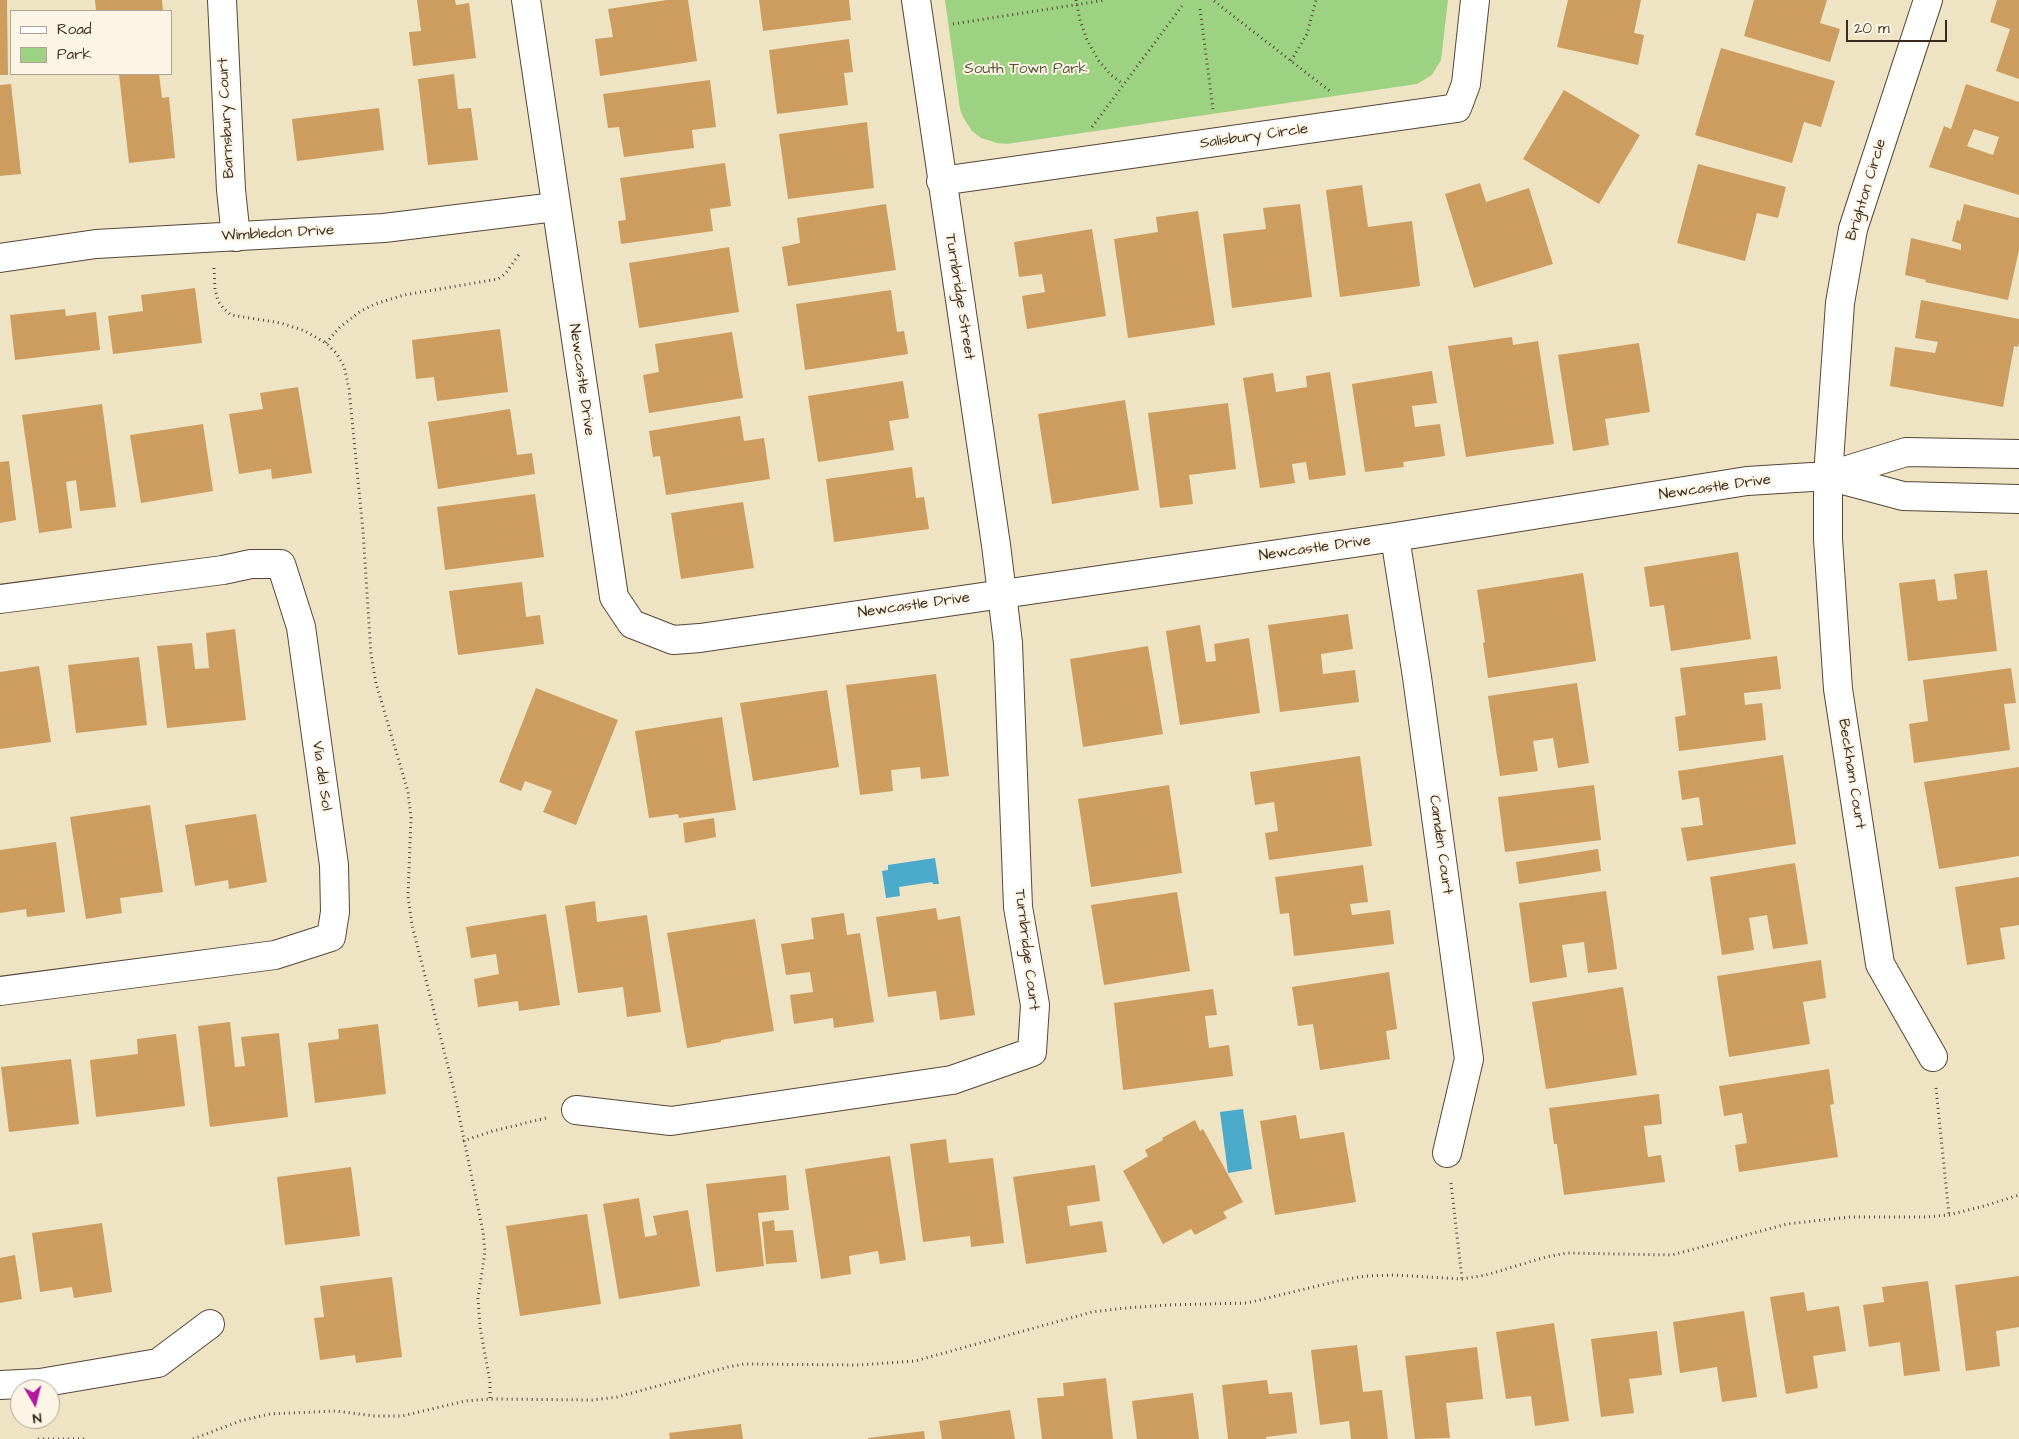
<!DOCTYPE html>
<style>
body{margin:0}
#map{position:relative;width:2019px;height:1439px;overflow:hidden;background:#eee4c4;font-family:"Architects Daughter",sans-serif}
canvas{display:block}
.legend{position:absolute;left:10px;top:10px;width:162px;height:65px;box-sizing:border-box;background:#fcf5e5;border:1px solid #afa495;margin:0;padding:6px 9px;list-style:none;font-size:15px;color:#3b2a1e}
.legend li{display:flex;align-items:center;gap:10px;height:25px}
.legend b{width:25px;border:1px solid #afa495}
.north{position:absolute;left:10px;top:1379px;width:50px;height:50px;box-sizing:border-box;background:#fcf5e5;border:1px solid #afa495;border-radius:50%;rotate:172deg;font-size:14px;font-weight:700;line-height:20px;text-align:center;color:#3b2a1e}
.north::after{content:'';display:block;margin:auto;width:18px;height:22px;background:#b5179e;clip-path:polygon(50% 0,100% 100%,50% 72%,0 100%)}
.scale{position:absolute;left:1846px;top:20px;width:101px;height:22px;box-sizing:border-box;border:2px solid #3b2a1e;border-top:0;padding-left:6px;font-size:15px;line-height:18px;white-space:nowrap;color:#3b2a1e;-webkit-text-stroke:4px #fcf5e5;paint-order:stroke}
</style>
<div id="map">
<canvas width="2019" height="1439"></canvas>
<ul class="legend">
<li><b style="height:6px;background:#fff"></b>Road</li>
<li><b style="height:14px;background:#9ed283"></b>Park</li>
</ul>
<div class="north">N</div>
<div class="scale">20 m</div>
</div>
<script>
const ctx = document.querySelector('canvas').getContext('2d');
ctx.lineJoin = 'round';
function fillPath(path, color) {
  ctx.fillStyle = color;
  ctx.fill(path, 'evenodd');
}
function toPath(rows) {
  const path = new Path2D();
  for (const r of rows) {
    path.moveTo(r[0], r[1]);
    for (let i = 2; i < r.length; i += 2) path.lineTo(r[i], r[i + 1]);
  }
  return path;
}
function stroke(path, color, width, dash) {
  ctx.strokeStyle = color;
  ctx.lineWidth = width;
  ctx.lineCap = dash ? 'butt' : 'round';
  ctx.setLineDash(dash || []);
  ctx.stroke(path);
}
function write(font, color, halo, rows, align = 'center') {
  ctx.font = font + ' "Architects Daughter",sans-serif';
  ctx.lineWidth = 4;
  ctx.setLineDash([]);
  ctx.textBaseline = 'middle';
  ctx.strokeStyle = halo;
  ctx.fillStyle = color;
  for (const [text, x, y, turn = 0] of rows) {
    ctx.save();
    ctx.translate(x, y);
    ctx.rotate((+turn || 0) * Math.PI / 180);
    ctx.textAlign = isNaN(turn) ? turn : align;
    if (halo) ctx.strokeText(text, 0, 0);
    ctx.fillText(text, 0, 0);
    ctx.restore();
  }
}
fillPath(toPath([
 [945,0,1448,0,1441,60,1432,75,1417,84,1007,144,997,143,981,138,972,131,963,117,960,109]
]), '#9ed283');
fillPath(toPath([
 [935,858,939,884,933,884,932,882,899,887,900,896,886,898,882,871,888,870,888,865],
 [1243,1109,1252,1169,1228,1173,1220,1112]
]), '#4ba9ca');
fillPath(toPath([
 [0,0,7,0,8,75,0,75],
 [95,0,162,0,163,11,96,11],
 [417,0,455,0,456,5,469,3,476,58,413,66,409,32,421,31],
 [667,0,688,0,697,61,600,76,595,39,613,37,608,9],
 [759,0,849,0,851,20,763,31],
 [1568,0,1641,0,1634,33,1644,35,1638,65,1557,47],
 [1754,0,1827,0,1820,23,1840,29,1830,62,1744,36],
 [1997,0,2019,0,2019,79,1996,71,2010,29,1990,22],
 [849,39,853,72,844,73,848,105,777,114,769,50],
 [1721,48,1835,81,1821,127,1804,122,1792,163,1695,135],
 [119,74,159,74,162,98,169,97,175,158,129,163],
 [454,74,458,109,471,108,478,160,428,165,418,79],
 [710,80,716,127,692,130,694,148,624,157,619,127,608,128,603,94],
 [11,84,21,174,0,176,0,85],
 [1966,84,2019,102,2019,195,1929,167,1944,126,1951,129],
 [1974,129,1999,137,1993,155,1967,146],
 [1564,90,1640,135,1599,204,1523,159],
 [379,108,384,150,297,161,292,119],
 [867,122,874,188,788,199,779,134],
 [725,163,731,206,710,209,713,231,621,244,618,221,626,220,620,178],
 [1698,164,1786,187,1778,218,1757,213,1745,261,1677,243],
 [1480,183,1486,202,1529,188,1553,264,1474,288,1445,194],
 [1362,185,1368,227,1412,221,1420,286,1340,297,1326,190],
 [886,204,896,270,788,286,782,247,800,243,797,218],
 [1300,204,1312,297,1232,308,1223,234,1266,229,1263,208],
 [1964,204,2019,218,2019,250,2008,300,1925,282,1926,280,1905,275,1911,238,1961,250,1961,244,1952,241,1957,220,1960,221],
 [1198,211,1215,325,1128,338,1114,239,1158,232,1156,217],
 [1092,229,1106,316,1027,329,1022,296,1045,292,1042,274,1019,277,1014,242],
 [729,247,739,312,639,328,629,263],
 [195,288,202,343,113,354,108,316,143,311,141,295],
 [891,290,897,332,904,331,908,354,805,370,796,304],
 [1921,300,2019,319,2019,343,2018,347,2014,346,2003,407,1890,386,1895,347,1935,353,1938,342,1915,338],
 [65,309,66,316,96,312,100,350,15,360,10,315],
 [500,329,508,392,437,401,434,377,416,379,412,340],
 [732,332,743,398,649,413,643,375,659,372,655,344],
 [1512,337,1513,345,1538,341,1554,444,1466,457,1448,346],
 [1639,343,1650,412,1605,419,1609,445,1573,451,1558,355],
 [1432,371,1437,403,1412,406,1415,427,1440,424,1445,456,1403,462,1404,467,1365,472,1352,384],
 [1330,372,1346,475,1309,480,1306,462,1292,464,1295,483,1260,488,1243,378,1273,373,1276,392,1307,387,1306,376],
 [903,381,909,418,889,421,894,450,818,462,808,396],
 [298,387,312,473,272,479,271,469,239,474,229,414,263,409,260,393],
 [1125,400,1139,490,1052,504,1038,414],
 [1228,403,1236,469,1189,475,1193,504,1160,508,1148,413],
 [102,404,116,507,80,511,76,480,66,482,72,528,39,533,22,415],
 [510,409,517,455,532,453,535,474,438,489,428,422],
 [740,416,744,441,764,438,770,479,666,495,660,456,653,457,649,431],
 [203,424,213,491,141,503,130,435],
 [9,461,16,520,0,523,0,462],
 [912,467,916,498,924,497,929,529,834,542,826,479],
 [535,494,544,557,445,570,437,507],
 [743,502,754,568,681,579,671,513],
 [1738,552,1751,639,1671,651,1664,605,1650,607,1644,567],
 [1987,570,1997,651,1908,661,1899,583,1935,579,1938,601,1957,599,1954,574],
 [1583,573,1596,661,1488,678,1483,643,1485,642,1477,590],
 [522,582,526,617,540,615,544,644,458,655,449,591],
 [1348,614,1353,649,1321,654,1323,674,1355,670,1359,702,1280,712,1268,625],
 [1200,625,1206,662,1216,661,1214,644,1249,638,1260,713,1180,725,1166,631],
 [235,629,246,720,167,728,157,646,192,643,195,669,209,668,206,633],
 [1148,646,1163,734,1083,747,1070,659],
 [1777,656,1781,689,1744,693,1745,705,1762,703,1766,740,1679,751,1675,717,1686,715,1680,668],
 [139,657,147,725,76,733,68,665],
 [39,666,51,742,0,749,0,672],
 [2011,668,2016,703,2004,704,2010,750,1914,763,1909,724,1928,721,1923,680],
 [936,674,949,776,921,779,920,767,891,770,893,791,860,795,846,685],
 [1577,683,1589,763,1558,768,1553,738,1533,741,1538,771,1500,776,1488,696],
 [536,688,618,720,576,825,543,812,552,791,525,781,521,791,499,782],
 [827,690,839,767,753,781,740,703],
 [722,717,736,810,679,818,678,814,649,818,635,731],
 [1783,755,1796,844,1687,861,1681,828,1703,825,1699,797,1682,800,1678,771],
 [1360,756,1372,846,1269,860,1265,833,1278,831,1274,802,1255,805,1250,772],
 [2019,767,2019,856,1939,869,1924,782],
 [1169,785,1182,873,1091,887,1078,799],
 [1594,785,1601,840,1505,852,1498,797],
 [150,805,163,892,120,898,122,913,86,919,70,817],
 [256,814,267,882,229,889,228,880,195,886,185,825],
 [714,818,716,837,685,843,683,823],
 [56,842,65,912,27,917,26,909,0,913,0,850],
 [1598,849,1601,871,1519,884,1516,862],
 [1795,863,1808,944,1773,949,1767,915,1749,918,1754,950,1722,955,1710,877],
 [1363,865,1368,902,1350,904,1352,915,1390,910,1394,944,1294,956,1289,913,1280,914,1275,877],
 [2019,877,2019,925,2000,928,2005,959,1967,965,1955,887],
 [1606,891,1617,969,1588,973,1584,942,1562,945,1567,977,1530,983,1519,903],
 [1177,892,1190,971,1104,985,1091,905],
 [595,901,597,922,647,915,661,1012,627,1017,623,987,578,993,565,906],
 [936,908,938,920,960,916,975,1015,940,1020,936,991,888,997,876,917],
 [844,913,847,935,860,933,874,1022,834,1028,833,1018,794,1024,790,995,813,992,810,972,786,975,781,944,814,939,811,918],
 [546,914,560,1005,519,1011,518,1001,478,1007,474,979,499,974,496,954,471,958,466,927],
 [755,919,774,1031,721,1040,721,1042,687,1048,667,933],
 [1821,960,1826,998,1803,1002,1810,1044,1729,1057,1717,976],
 [1389,972,1397,1029,1386,1031,1390,1059,1320,1070,1313,1024,1298,1026,1292,987],
 [1623,987,1637,1075,1546,1089,1532,1002],
 [1213,989,1217,1015,1205,1016,1209,1048,1229,1045,1233,1076,1123,1090,1114,1003],
 [230,1022,235,1067,245,1066,241,1037,279,1033,288,1117,210,1127,198,1026],
 [378,1024,386,1094,315,1103,308,1043,339,1039,338,1029],
 [176,1034,185,1106,96,1117,90,1060,138,1054,137,1039],
 [71,1059,79,1124,9,1132,1,1067],
 [1829,1069,1834,1104,1830,1105,1838,1157,1739,1172,1735,1145,1747,1143,1742,1113,1724,1116,1719,1086],
 [1659,1094,1662,1124,1644,1126,1648,1157,1661,1155,1665,1182,1564,1195,1557,1144,1554,1144,1549,1108],
 [1296,1115,1300,1139,1344,1132,1356,1202,1275,1215,1260,1121],
 [1195,1120,1200,1131,1203,1129,1243,1202,1223,1212,1227,1218,1195,1235,1191,1229,1163,1244,1123,1171,1148,1156,1145,1150,1163,1140,1162,1138],
 [946,1139,949,1163,993,1158,1004,1243,971,1247,970,1236,923,1242,910,1144],
 [890,1156,906,1260,880,1264,878,1251,849,1256,851,1274,821,1279,805,1169],
 [1095,1165,1100,1201,1067,1206,1070,1226,1102,1221,1107,1252,1026,1264,1013,1177],
 [351,1167,360,1236,285,1245,277,1177],
 [786,1175,789,1210,758,1213,764,1266,716,1272,706,1184],
 [639,1198,645,1237,657,1235,653,1216,688,1210,700,1286,619,1299,603,1204],
 [587,1214,601,1304,520,1316,506,1226],
 [774,1220,775,1231,793,1230,797,1262,766,1264,762,1222],
 [102,1223,112,1292,74,1298,72,1287,40,1292,32,1233],
 [15,1255,22,1299,0,1303,0,1258],
 [2019,1276,2019,1327,1996,1331,2000,1366,1966,1371,1955,1285],
 [392,1277,402,1357,356,1363,355,1355,320,1360,314,1318,324,1317,320,1286],
 [1928,1281,1940,1371,1904,1376,1900,1342,1869,1347,1863,1305,1884,1302,1882,1287],
 [1804,1292,1807,1311,1839,1306,1846,1351,1813,1356,1818,1388,1786,1394,1770,1297],
 [1744,1311,1757,1397,1722,1402,1717,1367,1680,1373,1673,1322],
 [1554,1323,1569,1421,1535,1426,1531,1396,1506,1399,1496,1332],
 [1657,1331,1662,1375,1629,1379,1634,1413,1601,1417,1591,1339],
 [1357,1345,1363,1392,1382,1390,1388,1439,1351,1439,1349,1421,1320,1425,1311,1350],
 [1477,1347,1483,1399,1446,1403,1450,1438,1415,1439,1405,1356],
 [1106,1378,1113,1439,1042,1439,1037,1398,1064,1396,1063,1383],
 [1267,1380,1269,1394,1292,1392,1297,1433,1266,1437,1266,1439,1228,1439,1222,1385],
 [1193,1393,1199,1439,1137,1439,1132,1401],
 [1010,1410,1015,1439,942,1439,939,1421],
 [741,1424,743,1439,670,1439,669,1433],
 [924,1431,925,1439,868,1439,868,1438]
]), '#cc9d5e');
const minor = toPath([
 [222,0,231,190,236,237],
 [526,0,614,597,632,624,673,640,700,638,1395,537,1747,481,1828,476],
 [1928,0,1853,229,1840,303,1828,476,1828,539,1838,689,1880,964,1933,1057],
 [941,181,1457,108,1466,84,1475,0],
 [0,258,96,244,384,228,555,207],
 [2019,454,1906,452,1828,476,1903,496,2019,499],
 [1395,537,1417,677,1469,1059,1447,1153],
 [0,599,223,570,251,564,281,564,301,627,334,865,335,912,331,937,275,955,0,991],
 [576,1110,671,1121,952,1080,1032,1052,1035,1005,1018,907,1008,643,996,545,916,0],
 [0,1385,40,1383,158,1363,210,1324]
]);
stroke(minor, '#564637', 30);
stroke(toPath([
 [1076,0,1080,20,1087,40,1099,61,1110,74,1123,84],
 [1214,1,1331,92],
 [1200,9,1213,109],
 [953,24,1106,0],
 [1291,61,1307,34,1316,0],
 [1092,127,1182,6],
 [214,268,215,289,218,301,224,309,231,315,281,323,305,331,326,343,336,353,344,366,349,389,363,531,371,655,376,683,408,792,411,818,408,896,412,925,453,1086,483,1232,485,1252,478,1298,480,1327,490,1382,490,1399],
 [326,343,340,327,361,311,375,304,404,295,498,279,505,274,520,253],
 [1936,1088,1949,1215],
 [463,1141,493,1131,546,1118],
 [1451,1183,1462,1279],
 [38,1439,87,1439],
 [193,1439,240,1421,270,1414,335,1411,375,1416,402,1416,465,1401,490,1399,592,1400,617,1397,728,1367,744,1364,859,1365,915,1361,1092,1312,1125,1308,1169,1305,1247,1303,1342,1280,1366,1276,1394,1275,1462,1279,1486,1275,1546,1257,1567,1253,1672,1255,1787,1224,1850,1217,1926,1217,1949,1215,1984,1206,2019,1195]
]), '#564637', 3, [1, 4]);
stroke(minor, '#fff', 28);
write('15px', '#545437', '#fcf5e5', [
 ["South Town Park",1026,70]
]);
write('15px', '#3b2a1e', '#fcf5e5', [
 ["Barnsbury Court",227,118,-93],
 ["Salisbury Circle",1254,137,-8],
 ["Brighton Circle",1867,190,-73],
 ["Wimbledon Drive",278,234,-3],
 ["Turnbridge Street",959,297,81],
 ["Newcastle Drive",581,380,82],
 ["Newcastle Drive",1715,488,-8],
 ["Newcastle Drive",1315,549,-8],
 ["Newcastle Drive",914,606,-8],
 ["Beckham Court",1851,774,81],
 ["Via del Sol",321,776,82],
 ["Camden Court",1440,845,82],
 ["Turnbridge Court",1026,950,83]
]);
</script>
